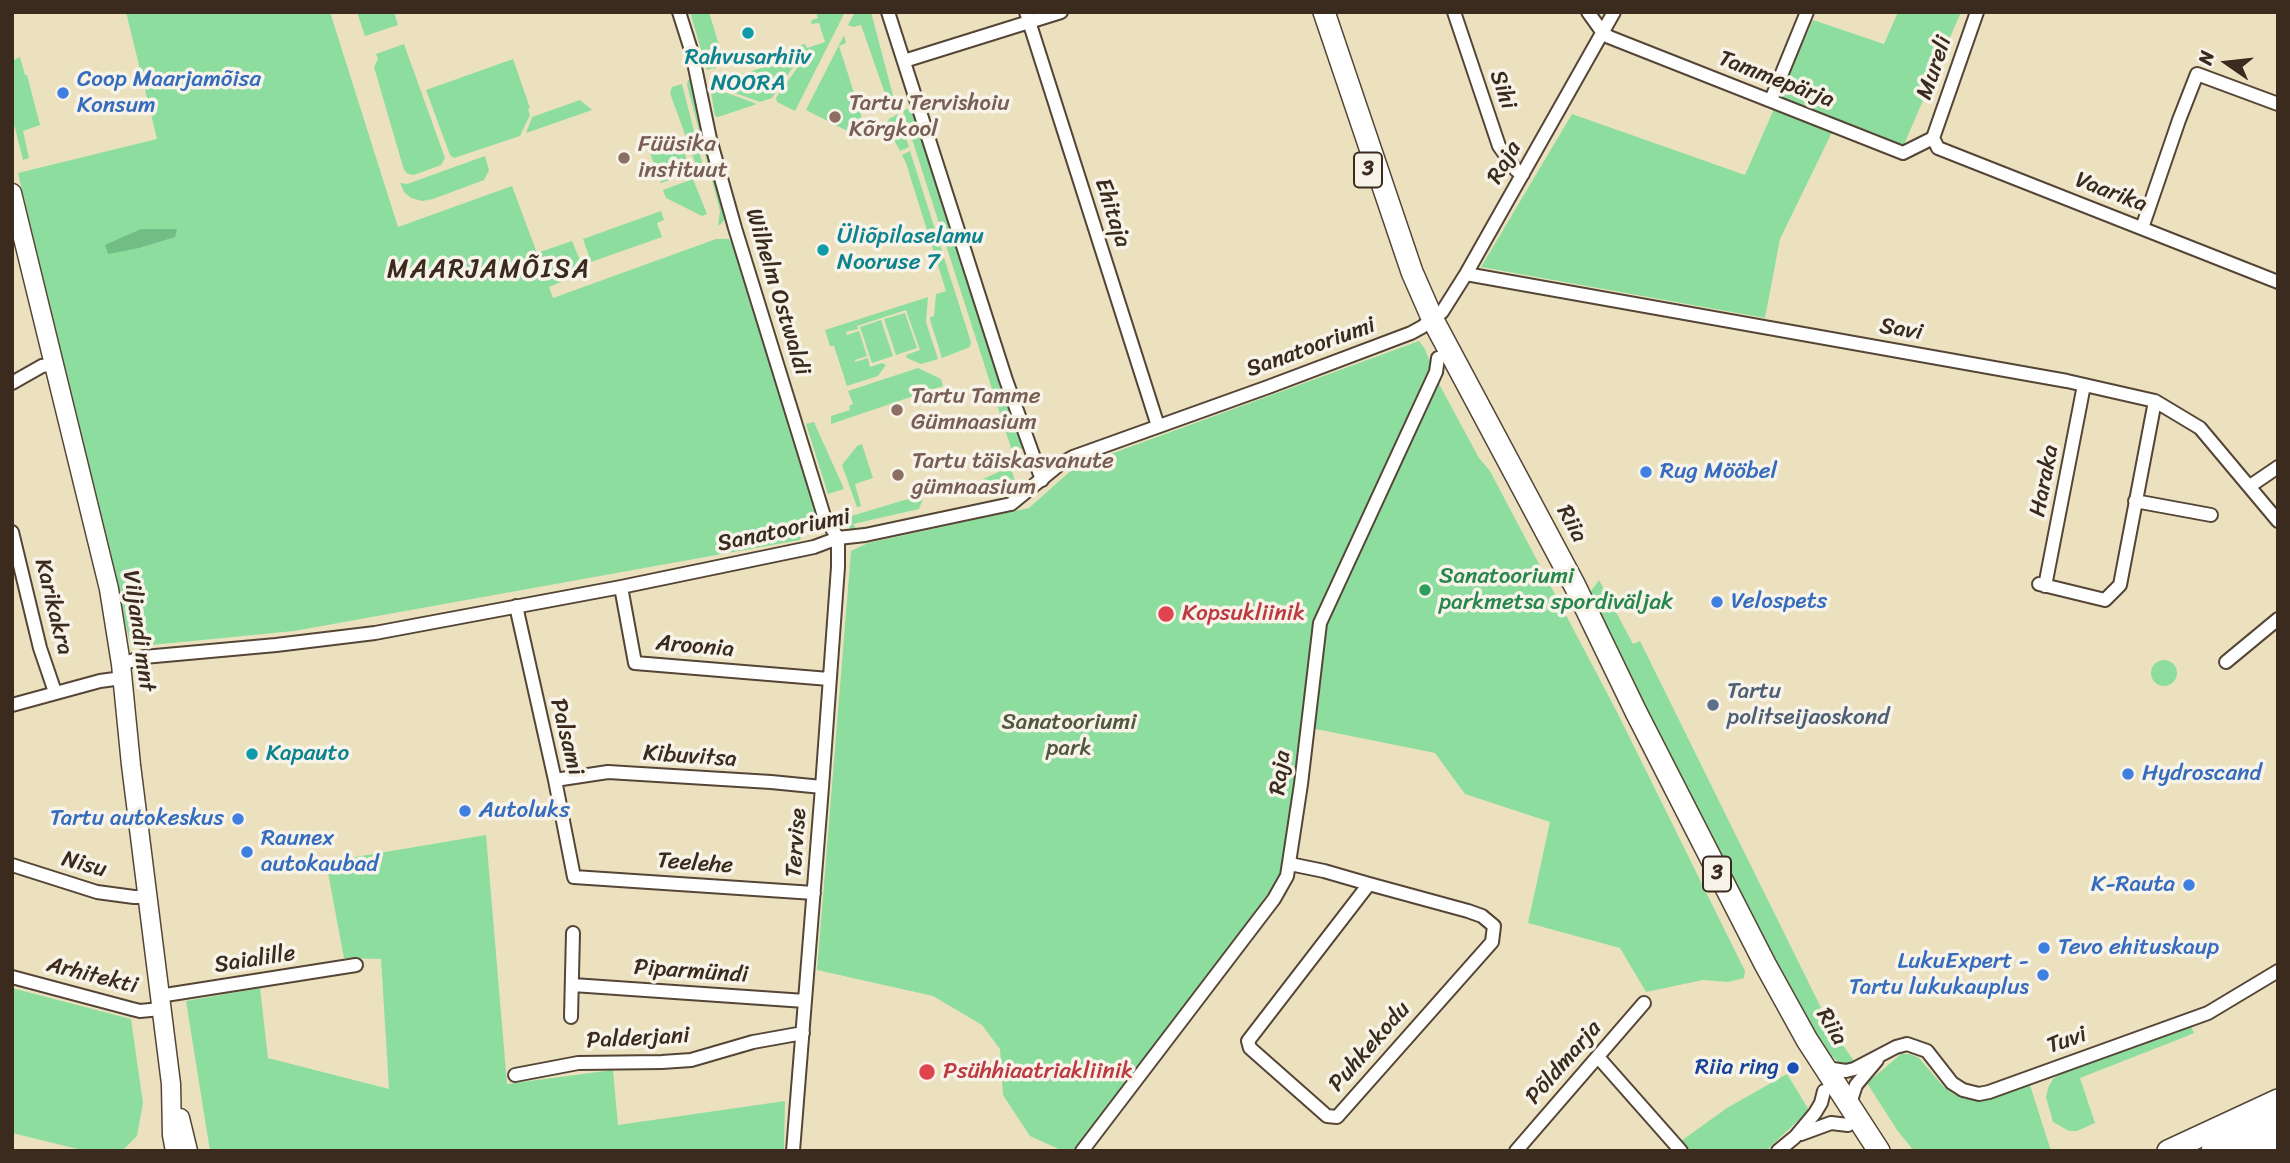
<!DOCTYPE html>
<meta charset="utf-8">
<style>
body{margin:0}
#map{position:relative;width:2290px;height:1163px;overflow:hidden;background:#ebe1bf;font-family:Sriracha,sans-serif}
canvas{display:block}
.frame{position:absolute;inset:0;border:14px solid #3b2a1e;pointer-events:none}
.north{position:absolute;left:2192px;top:28px;width:70px;height:70px;-webkit-text-stroke:5px #f7f3e8;paint-order:stroke;rotate:284deg;font-size:19px;font-weight:700;line-height:28px;text-align:center;color:#3b2a1e}
.north::after{content:'';display:block;margin:auto;width:24px;height:32px;background:#3b2a1e;clip-path:polygon(50% 0,100% 100%,50% 72%,0 100%)}
</style>
<div id="map">
<canvas width="2290" height="1163"></canvas>
<div class="frame"></div>
<div class="north">N</div>
</div>
<script>
const ctx = document.querySelector('canvas').getContext('2d');
ctx.lineJoin = 'round';
function fillPath(path, color) {
  ctx.fillStyle = color;
  ctx.fill(path, 'evenodd');
}
function toPath(rows) {
  const path = new Path2D();
  for (const r of rows) {
    if (r.length === 3) {
      path.moveTo(r[0] + r[2], r[1]);
      path.arc(r[0], r[1], r[2], 0, 2 * Math.PI);
      continue;
    }
    path.moveTo(r[0], r[1]);
    for (let i = 2; i < r.length; i += 2) path.lineTo(r[i], r[i + 1]);
  }
  return path;
}
function stroke(path, color, width, dash) {
  ctx.strokeStyle = color;
  ctx.lineWidth = width;
  ctx.lineCap = dash ? 'butt' : 'round';
  ctx.setLineDash(dash || []);
  ctx.stroke(path);
}
function write(font, color, halo, rows, align = 'center') {
  ctx.font = font + ' Sriracha,sans-serif';
  ctx.lineWidth = 7;
  ctx.setLineDash([]);
  ctx.textBaseline = 'middle';
  ctx.strokeStyle = halo;
  ctx.fillStyle = color;
  for (const [text, x, y, turn = 0] of rows) {
    ctx.save();
    ctx.translate(x, y);
    ctx.rotate((+turn || 0) * Math.PI / 180);
    ctx.textAlign = isNaN(turn) ? turn : align;
    if (halo) ctx.strokeText(text, 0, 0);
    ctx.fillText(text, 0, 0);
    ctx.restore();
  }
}
fillPath(toPath([
 [126,12,330,12,398,227,512,186,537,253,572,241,580,260,581,266,577,275,549,287,553,298,716,239,729,239,733,244,816,514,809,518,805,525,800,540,294,631,131,647,18,173,157,139],
 [357,12,394,12,398,25,365,36],
 [690,12,709,12,725,65,707,70],
 [816,12,845,12,795,111,777,102,776,98,802,61,798,46,805,44,807,48,825,42,819,23,811,24,812,20,818,18],
 [855,12,871,12,895,103,889,105,861,25,853,27,848,25],
 [1898,12,1961,12,1903,147,1838,120,1780,239,1765,318,1481,267,1572,114,1745,175,1813,20,1884,44],
 [844,35,846,43,839,46,864,124,873,122,863,139,806,110],
 [404,44,445,158,441,165,414,175,408,174,404,170,374,67,378,59,376,54],
 [20,57,25,75,27,75,40,125,23,131,29,158,23,160,12,116,12,61],
 [513,59,530,108,528,109,530,115,520,136,454,158,450,155,426,90],
 [790,59,794,60,795,64,772,98,760,102,710,84],
 [692,79,704,140,725,215,723,222,718,226,720,211,687,85,688,80],
 [682,84,703,166,699,170,697,168,670,93,672,87],
 [710,87,744,99,757,104,718,117,715,116],
 [580,100,592,110,526,133,532,117],
 [907,109,915,109,1025,449,1011,448,903,111],
 [898,114,909,147,900,151,894,140,881,133,889,119],
 [680,142,692,172,661,183,650,153],
 [910,151,971,342,970,347,942,358,930,320,930,317,934,316,936,294,946,291,906,163,902,155],
 [485,156,489,170,484,180,433,199,422,201,411,198,404,192,400,183,407,184],
 [693,179,707,214,702,216,666,198,663,190],
 [661,211,664,220,657,223,662,237,591,262,583,239],
 [928,297,926,322,938,359,921,364,907,358,906,355,920,350,906,310,857,326,858,329,846,332,847,335,859,331,867,356,855,360,855,362,868,358,870,367,882,363,886,365,878,376,847,386,834,346,830,346,825,330],
 [905,313,917,348,896,355,884,319],
 [881,320,893,356,872,363,860,327],
 [1419,341,1425,349,1438,382,1479,458,1490,471,1617,712,1745,971,1744,978,1728,982,1703,980,1646,992,1620,948,1528,923,1550,822,1465,794,1435,753,1306,727,1284,871,1210,976,1075,1151,1063,1151,1030,1136,1003,1095,1000,1049,982,1025,933,996,817,970,851,551,868,543,1029,508,1075,467],
 [918,368,941,379,943,386,831,424,831,416,850,410,849,406,853,404,848,391],
 [814,422,844,489,828,494,806,424],
 [862,444,873,478,855,484,861,506,857,507,842,465,857,446],
 [1003,470,1012,471,1015,482,1014,485,1004,492,989,496,982,481,983,479],
 [921,495,923,498,919,509,853,524,857,530,850,529,848,517],
 [1599,580,1633,644,1640,641,1832,1030,1854,1061,1847,1066,1841,1064,1825,1051,1703,831,1589,594],
 [2164,673,13],
 [486,835,507,1084,613,1070,618,1125,785,1101,784,1151,210,1151,186,1001,260,988,268,1058,389,1089,381,959,344,958,326,862],
 [12,988,131,1019,143,1103,137,1136,122,1151,86,1151,12,1133],
 [2191,1026,2194,1033,2182,1038,2080,1078,2095,1123,2077,1131,2069,1131,2053,1122,2046,1097,2048,1088,2053,1079,2061,1073],
 [1901,1054,1910,1054,1919,1058,1943,1086,1953,1094,1968,1099,1985,1099,2030,1085,2051,1151,1914,1151,1897,1130,1867,1083],
 [1787,1074,1809,1110,1766,1151,1689,1151,1681,1141,1727,1108]
]), '#8dde9e');
fillPath(toPath([
 [141,229,177,229,175,237,139,248,108,254,105,245]
]), '#72bd85');
const street = toPath([
 [679,12,692,53,710,139,735,228,824,516,838,538,838,567,822,787,793,1151],
 [888,12,1006,380,1042,480],
 [1026,12,1158,426],
 [1454,12,1499,146,1516,170,1523,174],
 [1588,12,1603,33,1609,37,1903,153,1933,138],
 [904,61,1061,12],
 [1771,100,1807,12],
 [1933,138,1938,148,2278,282],
 [1933,138,1977,12],
 [2142,228,2179,120,2197,74,2278,104],
 [1466,274,2067,381,2155,401,2200,428,2278,521],
 [12,383,42,366,54,364],
 [2250,486,2278,467],
 [2135,501,2211,515],
 [12,532,40,648,55,692],
 [2039,584,2105,600,2120,585,2155,401],
 [2045,586,2084,385],
 [621,587,635,663,829,679],
 [516,606,555,780,574,877,814,893],
 [2226,662,2278,619],
 [121,664,144,657,276,645,375,633,621,587,814,547,838,538,865,535,1011,504,1060,464,1073,457,1268,387,1411,333,1422,327,1442,312,1466,274,1614,12],
 [12,705,100,681,122,678],
 [555,780,608,772,771,782,822,787],
 [1290,864,1324,871,1369,884,1468,911,1482,916,1494,926,1492,942,1337,1117,1327,1116,1250,1048,1248,1041,1369,884],
 [12,865,97,892,134,897,147,897],
 [12,977,132,1009,140,1011,161,1009],
 [573,985,805,1001],
 [159,996,356,965],
 [571,1017,573,933],
 [1598,1057,1681,1151],
 [1826,1068,1846,1071,1854,1069,1896,1047,1907,1044,1927,1051,1952,1083,1963,1090,1979,1094,1989,1092,2208,1013,2278,971],
 [515,1075,578,1063,662,1062,691,1060,753,1042,803,1033],
 [1852,1107,1852,1097,1856,1085,1877,1060],
 [1801,1134,1831,1123,1848,1125],
 [1082,1151,1274,899,1287,876,1301,784,1320,623,1436,372,1438,358],
 [1516,1151,1644,1003],
 [1778,1151,1795,1137,1815,1113,1821,1103,1824,1091]
]);
const secondary = toPath([
 [12,193,109,589,121,664,131,765,171,1084,172,1135,175,1151],
 [180,1118,188,1151]
]);
const highway = toPath([
 [1324,12,1412,272,1433,320,1575,586,1636,712,1765,964,1807,1040,1879,1151],
 [2168,1151,2278,1100],
 [2212,1151,2278,1118],
 [2250,1151,2278,1137]
]);
stroke(street, '#554536', 16);
stroke(secondary, '#554536', 21);
stroke(highway, '#554536', 24);
stroke(street, '#fff', 12);
stroke(secondary, '#fff', 18);
stroke(highway, '#fff', 21);
for (const [x, y, r, color] of [
 [748,33,7,"#0f9aa8"],
 [63,93,7,"#3f7fe0"],
 [835,117,7,"#8d6e63"],
 [624,158,7,"#8d6e63"],
 [823,250,7,"#0f9aa8"],
 [897,410,7,"#8d6e63"],
 [1646,472,7,"#3f7fe0"],
 [898,475,7,"#8d6e63"],
 [1425,590,7,"#2e9e5b"],
 [1717,602,7,"#3f7fe0"],
 [1166,614,9,"#e0444e"],
 [1713,705,7,"#5c6f8a"],
 [252,754,7,"#0f9aa8"],
 [2128,774,7,"#3f7fe0"],
 [465,811,7,"#3f7fe0"],
 [238,819,7,"#3f7fe0"],
 [247,852,7,"#3f7fe0"],
 [2189,885,7,"#3f7fe0"],
 [2044,948,7,"#3f7fe0"],
 [2043,975,7,"#3f7fe0"],
 [1793,1068,7,"#1a4fb4"],
 [927,1072,9,"#e0444e"]
]) {
  const dot = new Path2D();
  dot.arc(x, y, r, 0, 2 * Math.PI);
  ctx.fillStyle = color;
  ctx.fill(dot);
  stroke(dot, '#f7f3e8', 2.5);
}
for (const [x, y, w] of [
 [1368,170,28],
 [1717,874,28]
]) {
  const box = new Path2D();
  box.roundRect(x - w / 2, y - 17.5, w, 35, 5);
  ctx.fillStyle = '#f7f3e8';
  ctx.fill(box);
  stroke(box, '#3b2a1e', 2);
}
write('bold 21px', '#3b2a1e', null, [
 ["3",1368,170],
 ["3",1717,874]
]);
write('23px', '#0d838f', '#f7f3e8', [
 ["Rahvusarhiiv",748,58,"center"],
 ["NOORA",748,84,"center"],
 ["Üliõpilaselamu",837,237],
 ["Nooruse 7",837,263],
 ["Kapauto",266,754]
], 'left');
write('23px', '#3b2a1e', '#f7f3e8', [
 ["Mureli",1935,68,-71],
 ["Tammepärja",1776,80,21],
 ["Sihi",1502,90,71],
 ["Raja",1505,163,-60],
 ["Vaarika",2111,193,21],
 ["Ehitaja",1112,213,72],
 ["Wilhelm Ostwaldi",777,292,73],
 ["Savi",1901,330,10],
 ["Sanatooriumi",1311,348,-20],
 ["Haraka",2045,481,-79],
 ["Riia",1571,524,61],
 ["Sanatooriumi",784,531,-12],
 ["Karikakra",53,607,76],
 ["Viljandi mnt",138,631,82],
 ["Aroonia",695,647,5],
 ["Palsami",566,737,76],
 ["Kibuvitsa",690,757,4],
 ["Raja",1281,773,-83],
 ["Tervise",797,843,-86],
 ["Teelehe",695,864,4],
 ["Nisu",84,865,15],
 ["Saialille",255,960,-9],
 ["Piparmündi",691,972,4],
 ["Arhitekti",92,976,14],
 ["Riia",1831,1027,59],
 ["Palderjani",638,1039,-3],
 ["Tuvi",2067,1041,-19],
 ["Puhkekodu",1370,1047,-49],
 ["Põldmarja",1564,1063,-49]
]);
write('23px', '#366cbe', '#f7f3e8', [
 ["Coop Maarjamõisa",77,80],
 ["Konsum",77,106],
 ["Rug Mööbel",1660,472],
 ["Velospets",1731,602],
 ["Hydroscand",2142,774],
 ["Autoluks",479,811],
 ["Tartu autokeskus",224,819,"right"],
 ["Raunex",261,839],
 ["autokaubad",261,865],
 ["K-Rauta",2175,885,"right"],
 ["Tevo ehituskaup",2058,948],
 ["LukuExpert -",2029,962,"right"],
 ["Tartu lukukauplus",2029,988,"right"]
], 'left');
write('23px', '#785e54', '#f7f3e8', [
 ["Tartu Tervishoiu",849,104],
 ["Kõrgkool",849,130],
 ["Füüsika",638,145],
 ["instituut",638,171],
 ["Tartu Tamme",911,397],
 ["Gümnaasium",911,423],
 ["Tartu täiskasvanute",912,462],
 ["gümnaasium",912,488]
], 'left');
write('23px', '#27864d', '#f7f3e8', [
 ["Sanatooriumi",1439,577],
 ["parkmetsa spordiväljak",1439,603]
], 'left');
write('23px', '#be3a42', '#f7f3e8', [
 ["Kopsukliinik",1182,614],
 ["Psühhiaatriakliinik",943,1072]
], 'left');
write('23px', '#4e5e75', '#f7f3e8', [
 ["Tartu",1727,692],
 ["politseijaoskond",1727,718]
], 'left');
write('23px', '#50573e', '#f7f3e8', [
 ["Sanatooriumi",1069,723],
 ["park",1069,749]
]);
write('23px', '#164399', '#f7f3e8', [
 ["Riia ring",1779,1068]
], 'right');
ctx.letterSpacing = '2px';
write('26px', '#3b2a1e', '#f7f3e8', [
 ["MAARJAMÕISA",489,270]
]);
ctx.letterSpacing = '0px';
</script>
